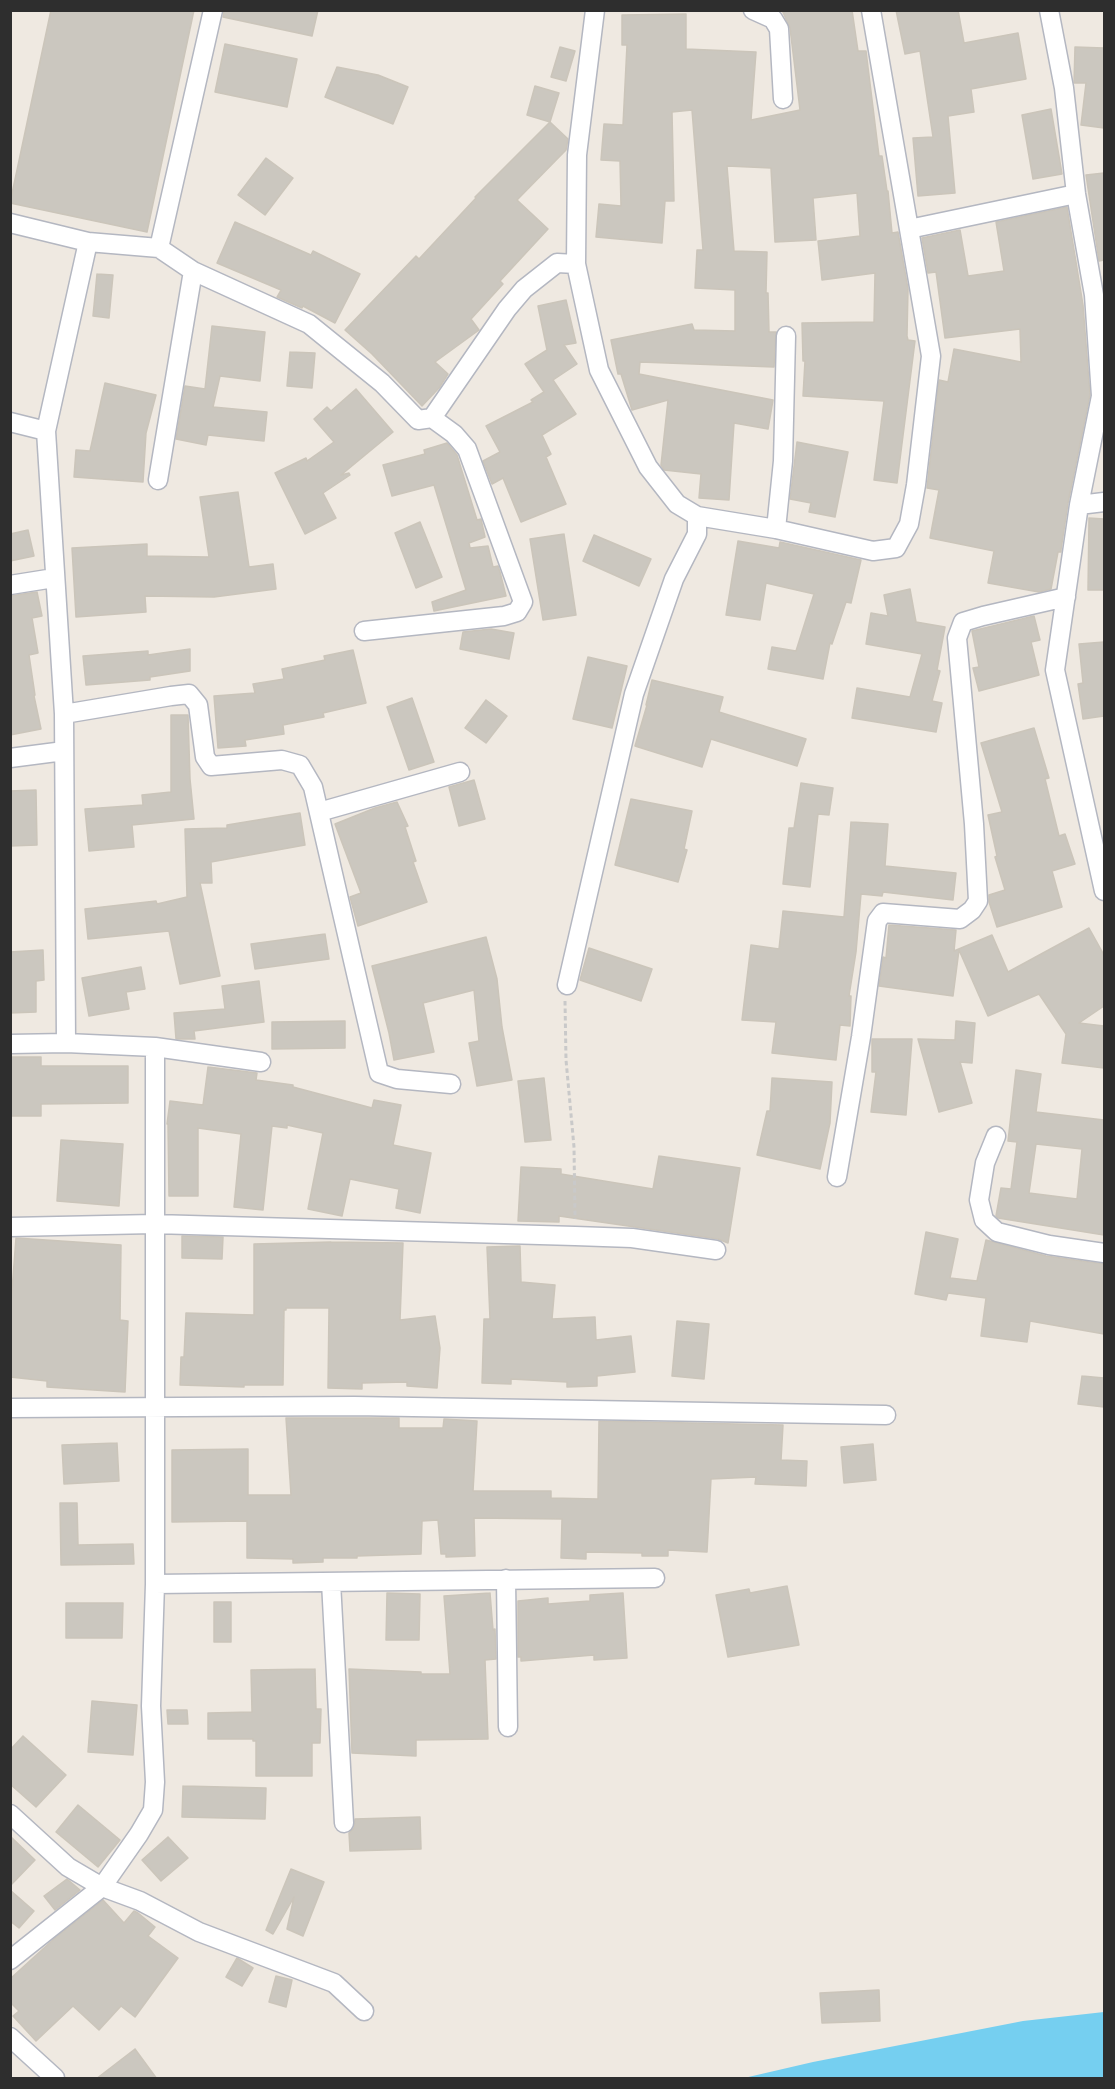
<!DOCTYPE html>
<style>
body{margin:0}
#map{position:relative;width:1115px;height:2089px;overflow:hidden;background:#efe9e1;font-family:"Noto Sans",sans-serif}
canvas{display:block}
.frame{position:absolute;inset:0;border:12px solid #2e2e2e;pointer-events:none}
</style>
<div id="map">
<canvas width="1115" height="2089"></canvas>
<div class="frame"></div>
</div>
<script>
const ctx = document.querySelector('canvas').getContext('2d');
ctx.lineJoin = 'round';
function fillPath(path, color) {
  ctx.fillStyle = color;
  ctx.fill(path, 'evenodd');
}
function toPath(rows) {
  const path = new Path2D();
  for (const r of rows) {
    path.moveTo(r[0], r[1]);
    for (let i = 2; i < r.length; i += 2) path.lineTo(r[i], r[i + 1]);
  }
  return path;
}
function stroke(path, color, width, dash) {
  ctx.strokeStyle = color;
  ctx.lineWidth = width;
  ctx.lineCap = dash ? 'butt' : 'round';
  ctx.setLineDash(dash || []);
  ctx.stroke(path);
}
fillPath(toPath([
 [1104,2012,1104,2078,744,2078,813,2062,1023,2021]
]), '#75cff0');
const building = toPath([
 [51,10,194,10,147,232,10,203,51,10],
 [224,10,318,10,312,36,223,17,224,10],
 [782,10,852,10,858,51,866,51,879,156,882,156,887,191,888,191,892,233,898,232,908,289,907,336,908,340,915,341,897,483,874,480,884,401,803,396,805,361,803,361,802,323,874,322,875,273,822,280,818,241,860,236,857,193,813,198,816,240,775,242,771,168,727,166,734,251,767,252,766,293,768,293,769,332,776,332,774,367,640,362,639,374,773,400,768,429,734,423,729,500,699,498,701,474,664,470,661,465,668,400,632,410,621,374,618,374,611,340,692,324,694,330,735,331,735,290,695,288,697,250,703,250,692,110,672,112,674,201,665,201,662,243,596,237,599,204,621,206,620,161,601,160,604,124,623,125,627,45,622,45,622,15,686,14,686,49,756,52,751,120,800,110,790,28,782,10],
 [896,10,958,10,964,43,1018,33,1026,79,971,89,974,112,948,116,955,193,918,196,913,138,933,137,920,51,905,54,896,10],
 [225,44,297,59,287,107,215,92,225,44],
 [560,47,575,51,566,81,551,77,560,47],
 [1075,47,1104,48,1104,128,1081,125,1086,83,1074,83,1075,47],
 [337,67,378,75,408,87,393,124,325,97,337,67],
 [535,86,559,93,550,122,527,115,535,86],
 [1051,109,1062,174,1033,179,1022,115,1051,109],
 [550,122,568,139,566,150,517,200,548,229,500,281,503,284,471,319,479,330,435,362,448,374,439,388,422,406,372,354,345,330,416,256,419,259,476,198,475,197,550,122],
 [266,158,293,178,265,215,238,195,266,158],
 [1104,173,1104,260,1099,261,1086,175,1104,173],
 [1067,207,1083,305,1090,395,1068,503,1061,550,1061,552,1058,552,1051,589,1039,592,988,583,994,551,930,538,939,490,927,488,939,380,948,382,954,349,1021,362,1020,329,945,338,936,272,928,273,922,238,960,230,968,276,1004,271,996,222,1067,207],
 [235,222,311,255,313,251,360,274,335,323,303,306,302,308,277,297,281,290,217,263,235,222],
 [97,274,113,275,109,318,93,316,97,274],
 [566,300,576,343,564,345,577,364,553,380,576,414,542,435,551,454,546,457,566,504,521,522,503,478,492,484,483,461,500,452,486,426,533,402,531,400,544,392,525,364,547,350,538,306,566,300],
 [212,326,265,332,260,381,220,376,213,407,267,412,264,441,208,435,206,445,176,439,185,386,205,389,212,326],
 [290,352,315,353,312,388,287,386,290,352],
 [105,383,156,395,146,433,143,482,74,477,76,450,90,451,105,383],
 [356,389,393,432,341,475,349,473,350,475,323,493,336,518,305,534,275,473,306,458,307,461,334,442,314,419,327,407,331,411,356,389],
 [797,442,848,452,835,517,809,512,811,503,790,499,797,442],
 [447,443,457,455,477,520,481,519,485,537,469,543,470,548,488,546,493,567,498,566,500,572,506,596,434,611,432,602,466,590,434,485,392,496,383,465,425,454,424,450,447,443],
 [238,492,249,567,273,564,276,589,214,597,145,596,146,612,76,617,72,548,147,544,147,556,209,557,200,497,238,492],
 [1089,518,1104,519,1104,590,1088,590,1089,518],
 [420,522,442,577,416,588,395,533,420,522],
 [28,530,34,556,10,561,10,534,28,530],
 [564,534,576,615,543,620,530,539,564,534],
 [594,535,651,559,639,586,583,561,594,535],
 [738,541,779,548,780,542,861,560,851,603,846,602,832,644,830,643,823,679,768,669,772,647,796,651,814,594,766,583,760,620,726,615,738,541],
 [910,589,916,622,945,627,937,670,940,671,932,701,942,703,936,732,852,718,857,688,910,697,922,654,866,644,871,613,888,616,884,595,910,589],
 [37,592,42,616,32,618,38,653,29,655,35,695,34,696,41,729,10,735,10,596,37,592],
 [1034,616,1040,640,1031,642,1039,675,979,691,973,668,979,667,972,631,1034,616],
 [491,629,514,633,509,659,460,649,463,632,491,629],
 [1104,642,1104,716,1083,719,1078,684,1083,683,1079,644,1104,642],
 [190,649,190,671,150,677,150,680,86,685,83,656,148,651,148,655,190,649],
 [353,650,366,703,323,713,324,717,283,725,284,734,245,740,246,746,218,748,214,696,255,693,253,684,284,679,282,669,325,660,324,656,353,650],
 [588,657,627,666,612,728,573,719,588,657],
 [652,680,723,697,719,712,806,739,797,766,711,739,702,767,635,746,647,705,646,705,652,680],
 [412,698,434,762,409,770,387,707,412,698],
 [486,700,507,716,486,743,465,728,486,700],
 [171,715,188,715,190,779,194,819,132,825,134,847,89,851,85,809,143,805,142,795,171,792,171,715],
 [1034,728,1049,778,1045,779,1059,836,1065,834,1075,864,1052,871,1062,907,997,927,989,902,989,895,1005,890,995,857,997,856,988,815,1002,812,981,743,1034,728],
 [474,780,485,819,459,826,449,787,474,780],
 [801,783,833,788,829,815,818,814,810,887,783,884,789,828,794,828,801,783],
 [36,790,37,845,10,846,10,791,36,790],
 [631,799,692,811,684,849,687,850,678,882,615,865,631,799],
 [397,802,408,826,405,827,416,861,413,862,427,902,358,926,350,897,361,893,335,824,375,808,397,802],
 [300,813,305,845,211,862,212,883,200,883,220,976,180,984,169,931,88,939,85,909,156,901,157,904,187,897,185,829,227,828,227,825,300,813],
 [851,822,888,824,885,866,956,873,953,900,883,892,882,896,861,894,856,952,849,996,851,996,850,1026,840,1025,836,1060,772,1053,776,1022,742,1020,751,945,779,949,783,911,844,917,851,822],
 [889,925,956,930,954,951,992,935,1008,972,1089,928,1104,955,1104,1006,1079,1023,1104,1026,1104,1068,1062,1063,1066,1034,1039,994,988,1016,959,950,953,996,879,986,883,957,886,958,889,925],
 [325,934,329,959,255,969,251,944,325,934],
 [486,937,497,979,502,1027,512,1080,477,1086,469,1043,479,1041,474,990,423,1003,434,1052,394,1060,389,1033,372,966,486,937],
 [589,948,652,969,641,1001,580,980,589,948],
 [43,950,44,980,36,981,36,1012,10,1013,10,952,43,950],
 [141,967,145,989,126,992,129,1009,89,1016,82,978,141,967],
 [259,981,264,1022,194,1031,195,1039,176,1039,174,1013,225,1009,222,986,259,981],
 [345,1021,345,1048,272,1049,272,1022,345,1021],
 [956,1021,975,1023,972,1063,960,1062,972,1103,939,1112,918,1039,955,1040,956,1021],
 [872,1039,912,1039,906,1115,871,1112,876,1072,872,1072,872,1039],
 [10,1057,41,1057,41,1066,128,1066,128,1103,41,1104,41,1116,10,1116,10,1057],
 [208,1067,257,1073,256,1080,293,1085,293,1087,372,1108,374,1100,401,1105,393,1145,431,1153,420,1213,396,1208,399,1189,350,1179,342,1216,308,1209,323,1133,287,1125,287,1128,272,1126,263,1210,234,1207,241,1134,198,1128,198,1196,169,1196,168,1124,167,1124,170,1101,203,1105,208,1067],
 [1016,1070,1041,1074,1036,1112,1104,1120,1104,1235,998,1218,996,1216,1001,1188,1011,1189,1017,1142,1008,1141,1016,1070],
 [1036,1144,1082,1149,1077,1199,1029,1193,1036,1144],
 [544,1078,551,1140,525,1142,518,1081,544,1078],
 [772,1078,832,1082,830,1123,820,1169,757,1155,767,1111,770,1111,772,1078],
 [61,1140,123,1144,119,1206,57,1201,61,1140],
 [659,1156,740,1168,728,1243,718,1239,559,1216,559,1222,518,1221,521,1167,561,1169,561,1174,653,1189,659,1156],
 [926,1232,958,1239,950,1278,977,1281,986,1240,1046,1256,1104,1264,1104,1334,1030,1321,1027,1342,981,1336,986,1298,948,1293,946,1300,915,1294,926,1232],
 [182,1236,223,1237,222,1259,182,1258,182,1236],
 [16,1238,121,1245,120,1320,128,1321,125,1392,47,1387,47,1381,10,1377,10,1317,16,1238],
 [331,1242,403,1243,400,1320,435,1316,440,1348,437,1388,407,1386,407,1382,362,1383,362,1389,328,1388,329,1308,286,1308,286,1310,284,1310,283,1385,244,1385,244,1387,180,1385,181,1357,184,1357,186,1313,254,1315,254,1244,331,1242],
 [520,1246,521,1282,555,1285,552,1319,595,1317,596,1340,631,1336,635,1372,597,1376,597,1386,567,1387,567,1382,511,1379,511,1384,482,1383,484,1319,490,1319,487,1247,520,1246],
 [677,1321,709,1324,704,1379,672,1376,677,1321],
 [1082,1376,1104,1378,1104,1407,1078,1404,1082,1376],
 [286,1418,399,1418,399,1428,443,1428,444,1419,477,1421,473,1491,551,1491,551,1498,598,1499,599,1421,783,1425,781,1460,807,1461,806,1486,755,1484,756,1477,711,1479,707,1552,668,1550,668,1556,642,1556,642,1553,586,1552,586,1559,561,1558,562,1519,474,1518,475,1556,446,1557,446,1554,441,1554,438,1520,422,1521,421,1554,357,1556,357,1558,323,1558,323,1562,293,1563,293,1559,247,1558,247,1521,172,1522,172,1450,248,1449,248,1495,291,1495,286,1418],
 [117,1443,119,1481,64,1484,62,1445,117,1443],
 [873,1444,876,1480,844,1483,841,1447,873,1444],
 [60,1503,77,1503,78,1545,133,1544,134,1564,61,1565,60,1503],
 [787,1586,799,1645,728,1657,716,1595,749,1589,750,1593,787,1586],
 [387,1593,420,1594,419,1640,386,1640,387,1593],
 [490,1593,493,1630,495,1629,496,1659,485,1660,488,1739,416,1740,416,1756,352,1753,349,1669,421,1672,421,1674,450,1674,444,1596,490,1593],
 [623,1593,627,1658,594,1660,594,1655,521,1661,521,1657,518,1657,518,1601,548,1598,548,1604,590,1601,590,1595,623,1593],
 [214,1602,231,1602,231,1642,214,1642,214,1602],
 [66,1603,123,1603,122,1638,66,1638,66,1603],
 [315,1669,316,1709,321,1709,320,1743,312,1743,312,1776,256,1776,256,1741,253,1741,253,1739,208,1739,208,1713,252,1712,251,1670,315,1669],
 [92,1701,137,1705,133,1755,88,1752,92,1701],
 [167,1710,187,1710,188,1724,168,1724,167,1710],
 [23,1736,66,1775,36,1807,10,1784,10,1750,23,1736],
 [183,1786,266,1788,265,1819,182,1817,183,1786],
 [78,1805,120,1840,98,1867,56,1832,78,1805],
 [420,1817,421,1849,350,1851,349,1833,354,1828,355,1819,420,1817],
 [10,1836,35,1860,10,1886,10,1836],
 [168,1837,188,1858,161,1881,142,1860,168,1837],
 [291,1869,324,1882,303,1936,287,1929,294,1897,273,1934,266,1930,291,1869],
 [67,1879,80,1890,55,1910,44,1896,67,1879],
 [10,1890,34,1911,19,1928,10,1921,10,1890],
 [103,1900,124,1923,134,1911,138,1913,155,1927,148,1936,178,1958,135,2017,121,2006,99,2030,73,2006,36,2041,13,2016,19,2011,10,2002,10,1979,55,1938,103,1900],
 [237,1958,253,1968,242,1986,226,1977,237,1958],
 [276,1976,292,1980,286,2007,269,2002,276,1976],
 [879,1990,880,2021,822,2023,820,1993,879,1990],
 [135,2049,157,2079,96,2079,135,2049]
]);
fillPath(building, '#cbc7bf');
stroke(building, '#cbc5ba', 1.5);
const minor = toPath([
 [753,10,773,19,779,29,783,99],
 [1049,10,1064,88,1076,194,1094,295,1101,396,1079,505,1055,670,1104,891],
 [10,223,88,242,159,248,193,271,309,324,382,383,418,420,432,418,454,434,467,449,523,602,517,612,504,616,364,631],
 [909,229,1076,194],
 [159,248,213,10],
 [432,418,507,309,524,289,557,263,576,264],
 [10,422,46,431],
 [158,480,193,271],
 [1079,505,1104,502],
 [697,516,776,529,873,551,896,548,909,524,916,485,931,356,871,10],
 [776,529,783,461,786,336],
 [10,585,54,578],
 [64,714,171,696,189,694,198,705,205,757,211,766,282,760,300,765,313,787,379,1073,397,1079,451,1084],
 [10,758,64,751],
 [319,812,460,772],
 [567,985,634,694,674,579,697,534,697,516,677,504,648,467,599,370,576,264,577,155,595,10],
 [66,1043,64,714,46,431,88,242],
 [10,1044,66,1043,155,1047,261,1062],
 [996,1136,985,1163,979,1200,984,1220,997,1232,1049,1245,1104,1253],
 [837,1177,861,1037,877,921,883,913,960,919,972,910,978,901,974,824,957,638,963,622,983,616,1066,597],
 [10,1227,154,1224,575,1236,632,1238,716,1250],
 [10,1408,354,1406,886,1415],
 [506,1579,508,1727],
 [331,1582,344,1823],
 [155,1584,655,1578],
 [10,1814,68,1867,102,1887,140,1901,199,1932,334,1983,364,2011],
 [10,1960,102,1887,139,1834,153,1810,155,1782,151,1706,155,1584,155,1047],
 [10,2037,55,2078]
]);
stroke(minor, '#b4b7c1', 21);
stroke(toPath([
 [565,1001,566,1060,574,1147,575,1219]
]), '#c9c9c9', 3, [4.5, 3]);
stroke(minor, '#fff', 18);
</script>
